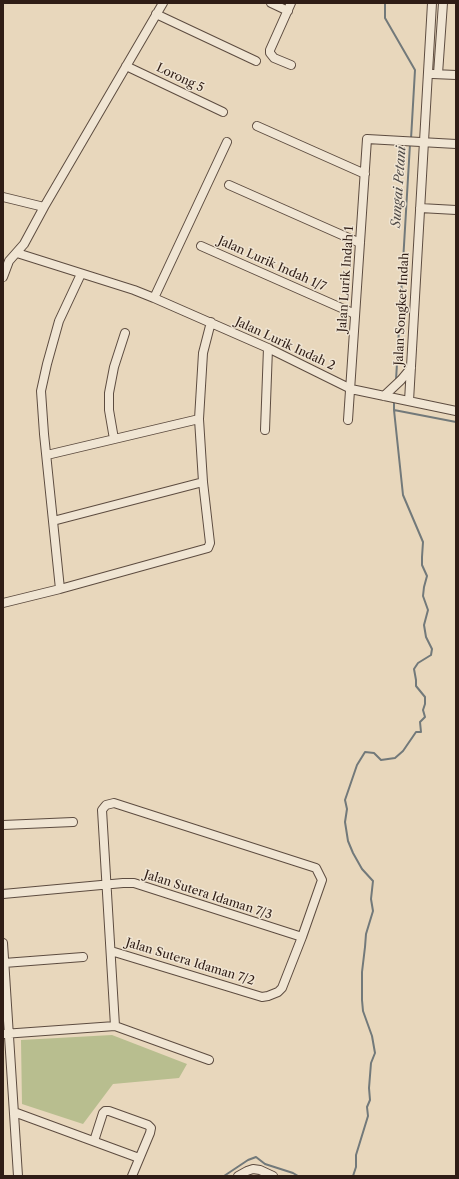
<!DOCTYPE html>
<style>
body{margin:0}
#map{position:relative;width:459px;height:1179px;overflow:hidden;background:#e8d7bc;font-family:"Libre Caslon Text",serif}
canvas{display:block}
.frame{position:absolute;inset:0;border:4px solid #2f1d16;pointer-events:none}
</style>
<div id="map">
<canvas width="459" height="1179"></canvas>
<div class="frame"></div>
</div>
<script>
const ctx = document.querySelector('canvas').getContext('2d');
ctx.lineJoin = 'round';
function fillPath(path, color) {
  ctx.fillStyle = color;
  ctx.fill(path, 'evenodd');
}
function toPath(rows) {
  const path = new Path2D();
  for (const r of rows) {
    path.moveTo(r[0], r[1]);
    for (let i = 2; i < r.length; i += 2) path.lineTo(r[i], r[i + 1]);
  }
  return path;
}
function stroke(path, color, width, dash) {
  ctx.strokeStyle = color;
  ctx.lineWidth = width;
  ctx.lineCap = dash ? 'butt' : 'round';
  ctx.setLineDash(dash || []);
  ctx.stroke(path);
}
function write(font, color, halo, rows, align = 'center') {
  ctx.font = font + ' "Libre Caslon Text",serif';
  ctx.lineWidth = 3;
  ctx.setLineDash([]);
  ctx.textBaseline = 'middle';
  ctx.strokeStyle = halo;
  ctx.fillStyle = color;
  for (const [text, x, y, turn = 0] of rows) {
    ctx.save();
    ctx.translate(x, y);
    ctx.rotate((+turn || 0) * Math.PI / 180);
    ctx.textAlign = isNaN(turn) ? turn : align;
    if (halo) ctx.strokeText(text, 0, 0);
    ctx.fillText(text, 0, 0);
    ctx.restore();
  }
}
fillPath(toPath([
 [112,1035,187,1064,179,1078,113,1084,83,1124,22,1104,21,1040]
]), '#b8be8f');
stroke(toPath([
 [385,3,385,18,415,70,411,139],
 [396,380,410,144],
 [394,403,394,410,456,422],
 [224,1176,248,1160,256,1157,265,1164,293,1173,298,1176],
 [353,1176,356,1167,356,1155,368,1116,367,1107,370,1100,369,1088,371,1063,375,1053,372,1036,363,1011,362,1000,362,972,365,947,366,934,373,911,371,899,373,881,362,869,353,853,348,841,345,822,347,809,345,800,357,765,365,752,374,753,381,760,395,758,403,751,416,732,421,732,420,722,425,717,423,710,425,704,425,697,416,686,416,680,414,669,418,663,431,655,432,649,426,637,424,625,428,610,423,596,424,587,427,576,422,565,422,557,423,542,403,495,394,410]
]), '#72797a', 2);
const minor = toPath([
 [271,3,288,11],
 [156,14,256,61],
 [291,65,274,58,270,53,270,50,291,3],
 [126,66,223,112],
 [433,74,456,75],
 [438,74,443,3],
 [257,126,365,174],
 [229,185,360,243],
 [3,197,44,207,163,3],
 [420,208,456,210],
 [201,246,355,314],
 [17,253,134,290,154,298,268,348,351,389,456,411],
 [3,277,9,261,24,244,44,207],
 [154,298,227,142],
 [384,396,401,380,411,368],
 [409,401,432,3],
 [348,420,367,139,456,144],
 [265,430,268,348],
 [114,439,109,410,109,393,114,367,125,333],
 [47,455,199,419],
 [53,521,203,482],
 [60,589,44,434,41,391,47,364,59,321,81,274],
 [3,603,60,589,208,548,210,543,203,482,199,419,203,353,211,322],
 [3,825,73,822],
 [3,894,123,883,134,883,302,937],
 [3,943,18,1176],
 [111,951,262,997,268,996,278,992,282,988,302,937,322,880,316,868,114,803,106,805,102,810,115,1026],
 [4,963,83,957],
 [3,1034,115,1026,209,1060],
 [14,1112,139,1158],
 [94,1141,103,1113,105,1111,109,1111,148,1125,151,1128,150,1133,132,1176],
 [238,1176,247,1171,253,1169,260,1170,273,1176]
]);
stroke(minor, '#5d4c40', 10);
stroke(minor, '#f0e5d3', 8);
write('12px', '#2f1d16', '#f0e5d3', [
 ["Lorong 5",180,78,25],
 ["Jalan Lurik Indah 1/7",272,264,24],
 ["Jalan Lurik Indah 1",346,279,-86],
 ["Jalan Songket Indah",402,309,-87],
 ["Jalan Lurik Indah 2",285,344,25],
 ["Jalan Sutera Idaman 7/3",208,895,18],
 ["Jalan Sutera Idaman 7/2",190,962,17]
]);
write('italic 13px', '#504b48', '#f0e5d3', [
 ["Sungai Petani",399,187,-86]
]);
</script>
